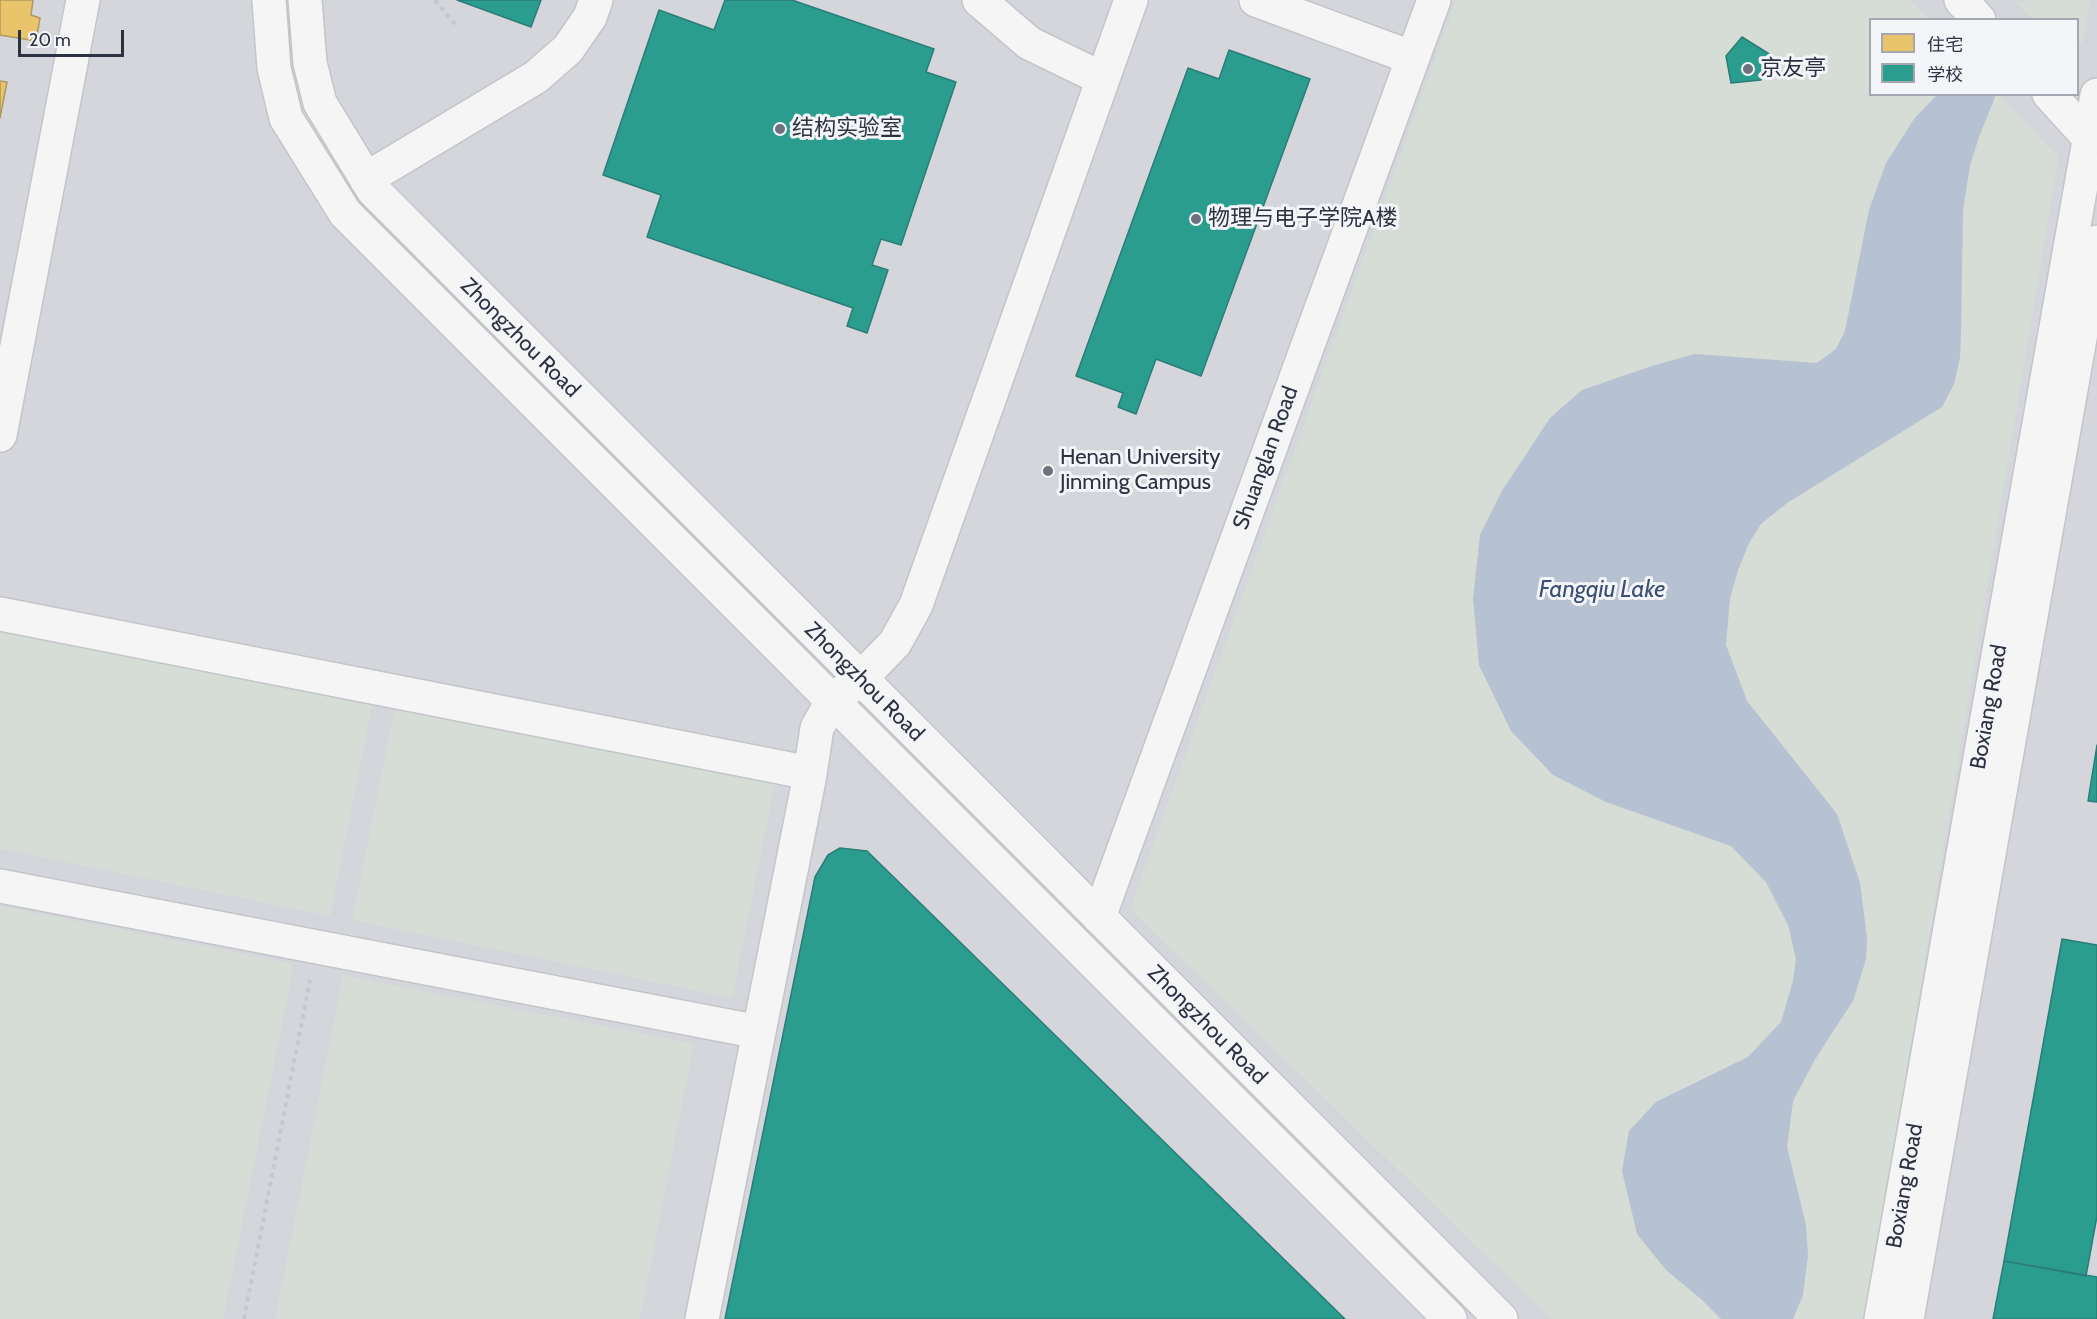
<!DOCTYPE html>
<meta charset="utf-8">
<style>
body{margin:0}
#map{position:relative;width:2097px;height:1319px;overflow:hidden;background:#e5e7ea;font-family:Cabin,"Noto Sans SC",sans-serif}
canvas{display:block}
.legend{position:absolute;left:1869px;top:18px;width:210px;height:78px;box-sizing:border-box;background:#f4f5f8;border:2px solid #a4a7af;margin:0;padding:8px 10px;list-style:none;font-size:18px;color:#2d3242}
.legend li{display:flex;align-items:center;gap:12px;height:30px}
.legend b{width:30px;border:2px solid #a4a7af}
.scale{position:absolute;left:18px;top:30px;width:106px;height:27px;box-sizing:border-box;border:3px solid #2d3242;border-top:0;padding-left:8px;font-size:18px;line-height:21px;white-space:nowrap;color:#2d3242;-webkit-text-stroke:4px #f4f5f8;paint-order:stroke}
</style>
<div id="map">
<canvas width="2097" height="1319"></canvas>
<ul class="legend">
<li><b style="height:16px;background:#e9c46a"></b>住宅</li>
<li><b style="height:16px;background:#2a9d8f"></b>学校</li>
</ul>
<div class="scale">20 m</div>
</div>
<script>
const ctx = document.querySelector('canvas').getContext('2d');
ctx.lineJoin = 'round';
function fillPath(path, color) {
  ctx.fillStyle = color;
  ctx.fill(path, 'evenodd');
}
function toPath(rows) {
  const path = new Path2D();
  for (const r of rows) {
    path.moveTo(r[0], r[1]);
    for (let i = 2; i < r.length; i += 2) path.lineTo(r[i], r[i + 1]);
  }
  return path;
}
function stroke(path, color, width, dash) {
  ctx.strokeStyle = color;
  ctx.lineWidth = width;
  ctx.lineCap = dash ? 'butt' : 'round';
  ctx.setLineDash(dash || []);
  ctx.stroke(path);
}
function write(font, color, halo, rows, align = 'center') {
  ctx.font = font + ' Cabin,"Noto Sans SC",sans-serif';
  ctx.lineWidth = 6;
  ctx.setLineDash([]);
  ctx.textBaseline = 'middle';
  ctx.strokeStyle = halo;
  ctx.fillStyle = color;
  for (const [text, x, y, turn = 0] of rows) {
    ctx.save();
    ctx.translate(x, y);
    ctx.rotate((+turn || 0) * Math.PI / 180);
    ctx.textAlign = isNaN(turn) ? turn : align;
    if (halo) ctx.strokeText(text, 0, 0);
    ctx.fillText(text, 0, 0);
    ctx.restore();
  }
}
fillPath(toPath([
 [0,0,2097,0,2097,1319,1345,1319,867,851,840,848,828,855,815,877,725,1319,0,1319],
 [1870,20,2078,20,2078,94,1870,94]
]), '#d4d6dc');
fillPath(toPath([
 [1456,0,1910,0,1929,19,1870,20,1870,94,1937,95,1914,119,1886,163,1869,210,1845,331,1836,349,1817,363,1793,363,1582,390,1550,418,1502,491,1480,535,1553,775,1606,802,1731,846,1766,882,1788,925,1796,959,1793,981,1781,1022,1748,1057,1656,1102,1629,1131,1622,1171,1701,1299,1721,1319,1551,1319,1130,909],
 [2090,0,2083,41,2078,48,2078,20,2031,19,2015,1],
 [1993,95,1999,95,2059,157,1865,1319,1793,1319,1803,1295,1808,1255,1806,1225,1787,1147,1793,1101,1832,1032,1866,959,1867,938,1860,883,1837,814,1747,701,1726,645,1730,598,1738,570,1749,543,1761,524,1787,503,1954,384,1960,358,1961,332,1963,210,1970,165,1979,137,1995,97],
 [0,627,373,703,330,916,0,849],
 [395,707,775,784,732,998,352,920],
 [0,906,294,964,223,1319,0,1319],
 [343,975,694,1044,640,1319,275,1319]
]), '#d5ddd6');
fillPath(toPath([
 [1937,95,1993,94,1995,97,1979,137,1970,165,1963,210,1961,332,1960,357,1954,384,1942,407,1787,503,1761,524,1749,543,1738,570,1730,598,1726,645,1747,701,1837,814,1860,883,1867,938,1866,959,1853,1001,1815,1059,1793,1101,1787,1147,1806,1225,1808,1255,1803,1295,1793,1319,1721,1319,1701,1299,1666,1270,1637,1234,1622,1171,1629,1131,1656,1102,1748,1057,1781,1022,1793,981,1796,959,1788,925,1766,882,1731,846,1606,802,1553,775,1511,731,1479,665,1473,598,1480,535,1502,491,1550,418,1582,390,1652,366,1695,354,1817,363,1836,349,1845,331,1869,210,1886,163,1914,119]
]), '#b6c1d2');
const homes = toPath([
 [0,0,33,0,31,15,40,18,36,41,0,35,0,0],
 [0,81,7,82,0,118,0,81]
]);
fillPath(homes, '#e9c46a');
stroke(homes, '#b1985e', 1.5);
const schools = toPath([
 [457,0,541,0,531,27,457,0],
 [725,0,792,0,934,49,926,72,956,82,901,245,881,239,872,265,888,270,867,333,847,326,853,308,647,237,661,195,603,175,659,10,714,30,725,0],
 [1742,37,1774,57,1761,80,1731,83,1726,56,1742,37],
 [1229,50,1310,79,1201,376,1156,359,1136,414,1118,407,1123,393,1076,376,1188,68,1219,79,1229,50],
 [2097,745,2097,802,2088,801,2097,745],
 [840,848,867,851,1345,1319,725,1319,815,877,828,855,840,848],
 [2062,939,2097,945,2097,1216,2086,1276,2004,1261,2062,939],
 [2004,1261,2097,1277,2097,1319,1993,1319,2004,1261]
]);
fillPath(schools, '#2a9d8f');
stroke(schools, '#2b7d78', 1.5);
const minor = toPath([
 [269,0,274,68,286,118,345,213,1450,1319],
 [305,0,310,63,320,103,373,190,1501,1319],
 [979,0,1029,43,1103,79],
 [1256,0,1413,58],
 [1961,0,1979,20],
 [2049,94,2089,138],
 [366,179,536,77,568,49,590,17,596,0],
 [0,435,83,0],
 [0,614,810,773],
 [0,886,759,1032],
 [1099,917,1434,0],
 [702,1319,809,780,817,728,832,701,861,678,895,643,916,605,1131,0],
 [1881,1319,2097,95],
 [1907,1319,2097,242]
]);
stroke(minor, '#c3c5c8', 36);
stroke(toPath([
 [435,0,458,28],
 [244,1319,310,980]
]), '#c6c7cb', 4, [4.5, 4.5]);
stroke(minor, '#f5f5f6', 33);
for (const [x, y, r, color] of [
 [1748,69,6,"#6d717d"],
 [780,129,6,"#6d717d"],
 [1196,219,6,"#6d717d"],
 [1048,471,6,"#6d717d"]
]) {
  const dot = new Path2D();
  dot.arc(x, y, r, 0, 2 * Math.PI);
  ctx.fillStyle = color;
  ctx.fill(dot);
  stroke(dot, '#f4f5f8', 2);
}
write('22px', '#2d3242', '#f4f5f8', [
 ["京友亭",1760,69],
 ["结构实验室",792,129],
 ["物理与电子学院A楼",1208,219],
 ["Henan University",1060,458],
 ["Jinming Campus",1060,483]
], 'left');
write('22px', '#2d3242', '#f4f5f8', [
 ["Zhongzhou Road",520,338,45],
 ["Shuanglan Road",1266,458,-70],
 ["Zhongzhou Road",864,682,45],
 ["Boxiang Road",1989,707,-80],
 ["Zhongzhou Road",1207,1025,45],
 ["Boxiang Road",1905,1186,-80]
]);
write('italic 24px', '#3a4e73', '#f4f5f8', [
 ["Fangqiu Lake",1602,590]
]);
</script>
